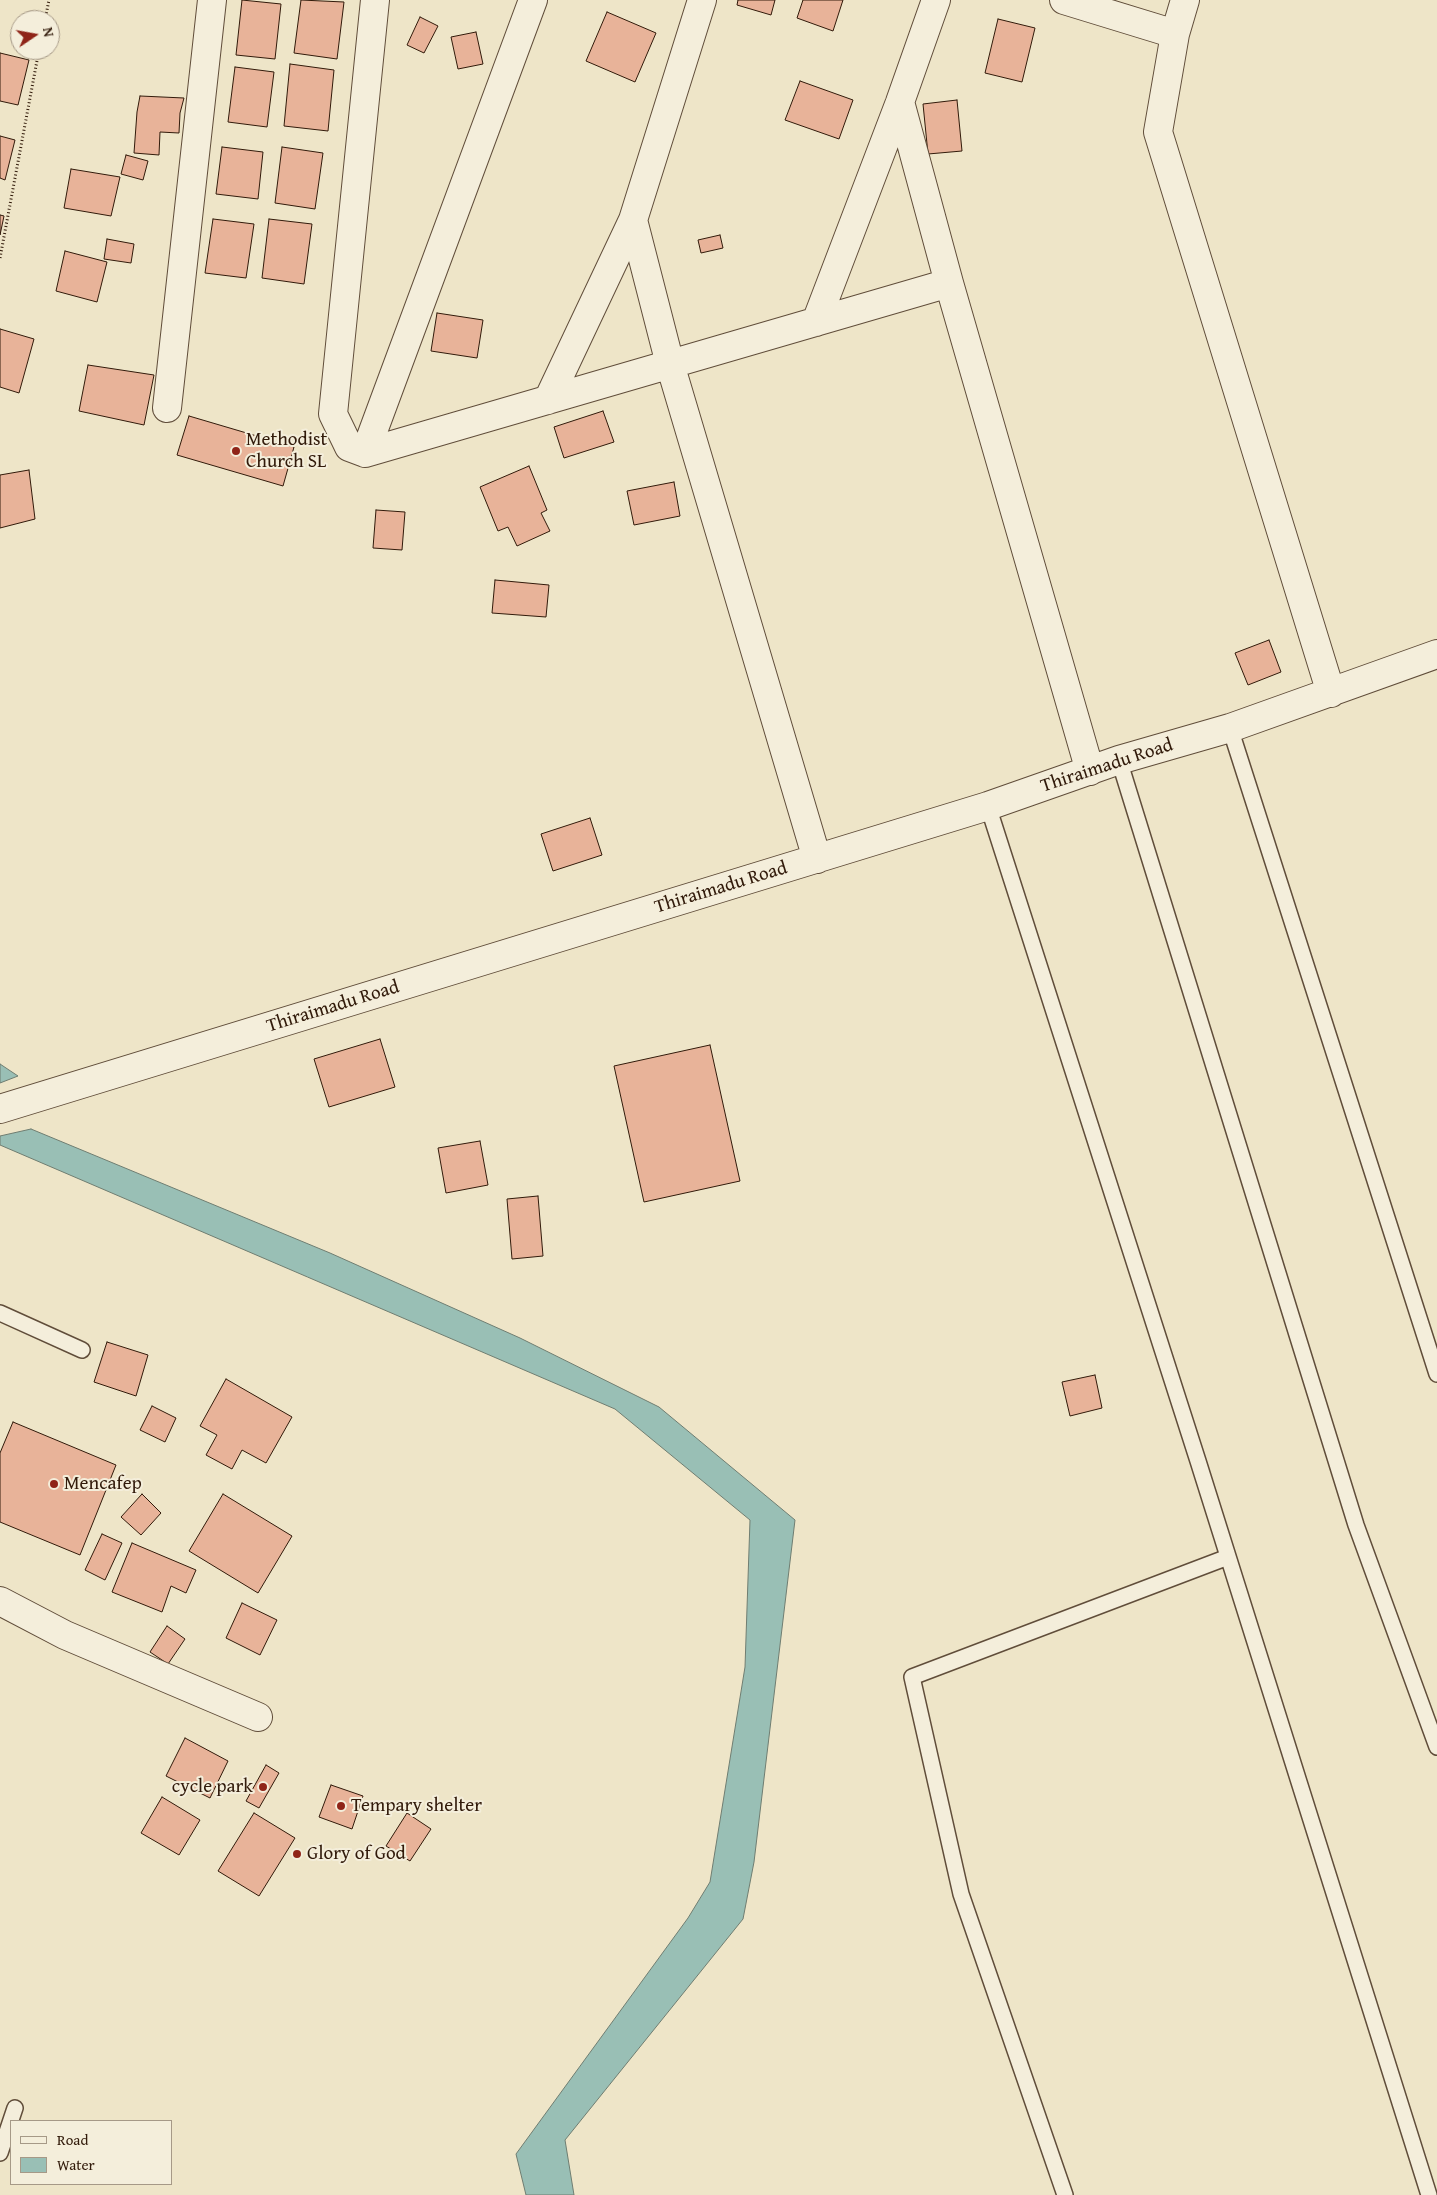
<!DOCTYPE html>
<style>
body{margin:0}
#map{position:relative;width:1437px;height:2195px;overflow:hidden;background:#eee5c8;font-family:"Gentium Book Plus",serif}
canvas{display:block}
.legend{position:absolute;left:10px;top:2120px;width:162px;height:65px;box-sizing:border-box;background:#f4eedb;border:1px solid #a69987;margin:0;padding:6px 9px;list-style:none;font-size:15px;color:#311a0a}
.legend li{display:flex;align-items:center;gap:10px;height:25px}
.legend b{width:25px;border:1px solid #a69987}
.north{position:absolute;left:10px;top:10px;width:50px;height:50px;box-sizing:border-box;background:#f4eedb;border:1px solid #a69987;border-radius:50%;rotate:78deg;font-size:14px;font-weight:700;line-height:20px;text-align:center;color:#311a0a}
.north::after{content:'';display:block;margin:auto;width:18px;height:22px;background:#8f2418;clip-path:polygon(50% 0,100% 100%,50% 72%,0 100%)}
</style>
<div id="map">
<canvas width="1437" height="2195"></canvas>
<ul class="legend">
<li><b style="height:6px;background:#f4eedb"></b>Road</li>
<li><b style="height:14px;background:#99bfb5"></b>Water</li>
</ul>
<div class="north">N</div>
</div>
<script>
const ctx = document.querySelector('canvas').getContext('2d');
ctx.lineJoin = 'round';
function fillPath(path, color) {
  ctx.fillStyle = color;
  ctx.fill(path, 'evenodd');
}
function toPath(rows) {
  const path = new Path2D();
  for (const r of rows) {
    path.moveTo(r[0], r[1]);
    for (let i = 2; i < r.length; i += 2) path.lineTo(r[i], r[i + 1]);
  }
  return path;
}
function stroke(path, color, width, dash) {
  ctx.strokeStyle = color;
  ctx.lineWidth = width;
  ctx.lineCap = dash ? 'butt' : 'round';
  ctx.setLineDash(dash || []);
  ctx.stroke(path);
}
function write(font, color, halo, rows, align = 'center') {
  ctx.font = font + ' "Gentium Book Plus",serif';
  ctx.lineWidth = 4;
  ctx.setLineDash([]);
  ctx.textBaseline = 'middle';
  ctx.strokeStyle = halo;
  ctx.fillStyle = color;
  for (const [text, x, y, turn = 0] of rows) {
    ctx.save();
    ctx.translate(x, y);
    ctx.rotate((+turn || 0) * Math.PI / 180);
    ctx.textAlign = isNaN(turn) ? turn : align;
    if (halo) ctx.strokeText(text, 0, 0);
    ctx.fillText(text, 0, 0);
    ctx.restore();
  }
}
const water = toPath([
 [0,1064,18,1076,0,1083,0,1064],
 [31,1129,330,1253,520,1338,659,1407,795,1520,754,1862,743,1919,565,2140,574,2195,526,2195,516,2154,688,1918,710,1882,745,1667,750,1520,615,1409,0,1145,0,1136,31,1129]
]);
fillPath(water, '#99bfb5');
stroke(water, '#6f7d71', 1);
const building = toPath([
 [242,0,281,4,275,59,236,55,242,0],
 [301,0,344,2,337,59,294,53,301,0],
 [738,0,775,0,771,15,737,5,738,0],
 [803,0,843,0,833,31,797,18,803,0],
 [607,12,656,33,635,82,586,61,607,12],
 [420,17,438,26,424,53,407,45,420,17],
 [998,19,1035,28,1022,82,985,73,998,19],
 [476,32,483,64,458,69,451,37,476,32],
 [0,53,29,60,18,105,0,101,0,53],
 [290,64,334,70,328,131,284,126,290,64],
 [235,67,274,72,267,127,228,122,235,67],
 [800,81,853,100,839,139,785,120,800,81],
 [140,96,184,98,180,113,179,133,160,132,159,155,134,153,137,112,140,96],
 [957,100,962,151,928,154,923,104,957,100],
 [0,136,15,140,5,180,0,178,0,136],
 [222,147,263,152,258,199,216,194,222,147],
 [282,147,323,153,315,209,275,203,282,147],
 [126,155,148,161,143,180,121,174,126,155],
 [71,169,120,177,111,216,64,208,71,169],
 [0,215,4,216,0,235,0,215],
 [213,219,254,224,246,278,205,273,213,219],
 [269,219,312,224,304,284,262,278,269,219],
 [720,235,723,248,701,253,698,240,720,235],
 [107,239,134,244,131,263,104,259,107,239],
 [65,251,107,262,97,302,56,291,65,251],
 [437,313,483,320,477,358,431,351,437,313],
 [0,329,34,339,19,393,0,387,0,329],
 [88,365,154,375,144,425,79,411,88,365],
 [603,411,614,442,564,458,554,427,603,411],
 [189,416,294,447,283,486,177,455,189,416],
 [529,466,547,510,541,513,550,531,517,546,508,527,498,531,480,487,529,466],
 [29,470,35,519,0,528,0,475,29,470],
 [674,482,680,516,634,525,627,491,674,482],
 [376,510,405,512,402,550,373,548,376,510],
 [495,580,549,585,546,617,492,613,495,580],
 [1269,640,1281,672,1248,685,1235,653,1269,640],
 [590,818,602,855,553,871,541,834,590,818],
 [380,1039,395,1087,329,1107,314,1059,380,1039],
 [710,1045,740,1181,644,1202,614,1066,710,1045],
 [480,1141,488,1185,446,1193,438,1148,480,1141],
 [538,1196,543,1256,512,1259,507,1199,538,1196],
 [107,1342,148,1355,136,1396,94,1382,107,1342],
 [1095,1375,1102,1408,1070,1416,1062,1382,1095,1375],
 [226,1379,292,1417,266,1463,242,1450,232,1469,206,1455,217,1435,200,1426,226,1379],
 [152,1406,176,1418,165,1442,140,1430,152,1406],
 [13,1422,116,1465,80,1555,0,1522,0,1453,13,1422],
 [142,1494,161,1513,141,1535,121,1517,142,1494],
 [223,1494,292,1536,258,1593,189,1551,223,1494],
 [102,1534,122,1543,105,1580,85,1570,102,1534],
 [132,1543,196,1570,186,1593,171,1586,162,1612,112,1592,132,1543],
 [242,1603,277,1620,260,1655,226,1638,242,1603],
 [167,1626,185,1639,168,1664,150,1652,167,1626],
 [185,1738,228,1761,210,1798,166,1776,185,1738],
 [266,1765,279,1773,259,1808,246,1801,266,1765],
 [331,1785,363,1796,352,1829,319,1817,331,1785],
 [162,1797,200,1820,179,1855,141,1833,162,1797],
 [254,1813,295,1838,259,1896,218,1871,254,1813],
 [407,1813,431,1829,410,1861,386,1846,407,1813]
]);
fillPath(building, '#e8b399');
stroke(building, '#311a0a', 1);
const service = toPath([
 [1230,728,1437,1374],
 [1119,760,1356,1525,1437,1747],
 [988,806,1198,1461,1429,2195],
 [0,1313,82,1350],
 [0,2153,15,2108],
 [1065,2195,961,1894,912,1677,1228,1557]
]);
const minor = toPath([
 [375,0,333,414,349,447,365,453,949,283],
 [702,0,633,220,670,364,817,859],
 [1064,0,1175,34],
 [1185,0,1175,34,1158,132,1331,693],
 [900,102,949,283,1090,771],
 [816,322,900,102,936,0],
 [548,400,633,220],
 [167,408,212,0],
 [365,453,533,0],
 [0,1109,988,806,1119,760,1230,728,1437,654],
 [0,1601,65,1635,258,1717]
]);
stroke(service, '#604d3a', 18);
stroke(minor, '#604d3a', 30);
stroke(toPath([
 [45,20,49,0],
 [0,258,39,50]
]), '#311a0a', 3, [1, 2.5]);
stroke(service, '#f4eedb', 15);
stroke(minor, '#f4eedb', 28);
for (const [x, y, r, color] of [
 [236,451,5,"#8f2418"],
 [54,1484,5,"#8f2418"],
 [263,1787,5,"#8f2418"],
 [341,1806,5,"#8f2418"],
 [297,1854,5,"#8f2418"]
]) {
  const dot = new Path2D();
  dot.arc(x, y, r, 0, 2 * Math.PI);
  ctx.fillStyle = color;
  ctx.fill(dot);
  stroke(dot, '#f4eedb', 2);
}
write('19px', '#311a0a', '#f4eedb', [
 ["Methodist",246,440],
 ["Church SL",246,462],
 ["Mencafep",64,1484],
 ["cycle park",253,1787,"right"],
 ["Tempary shelter",351,1806],
 ["Glory of God",307,1854]
], 'left');
write('19px', '#311a0a', '#f4eedb', [
 ["Thiraimadu Road",1107,766,-18],
 ["Thiraimadu Road",721,888,-17],
 ["Thiraimadu Road",333,1007,-17]
]);
</script>
